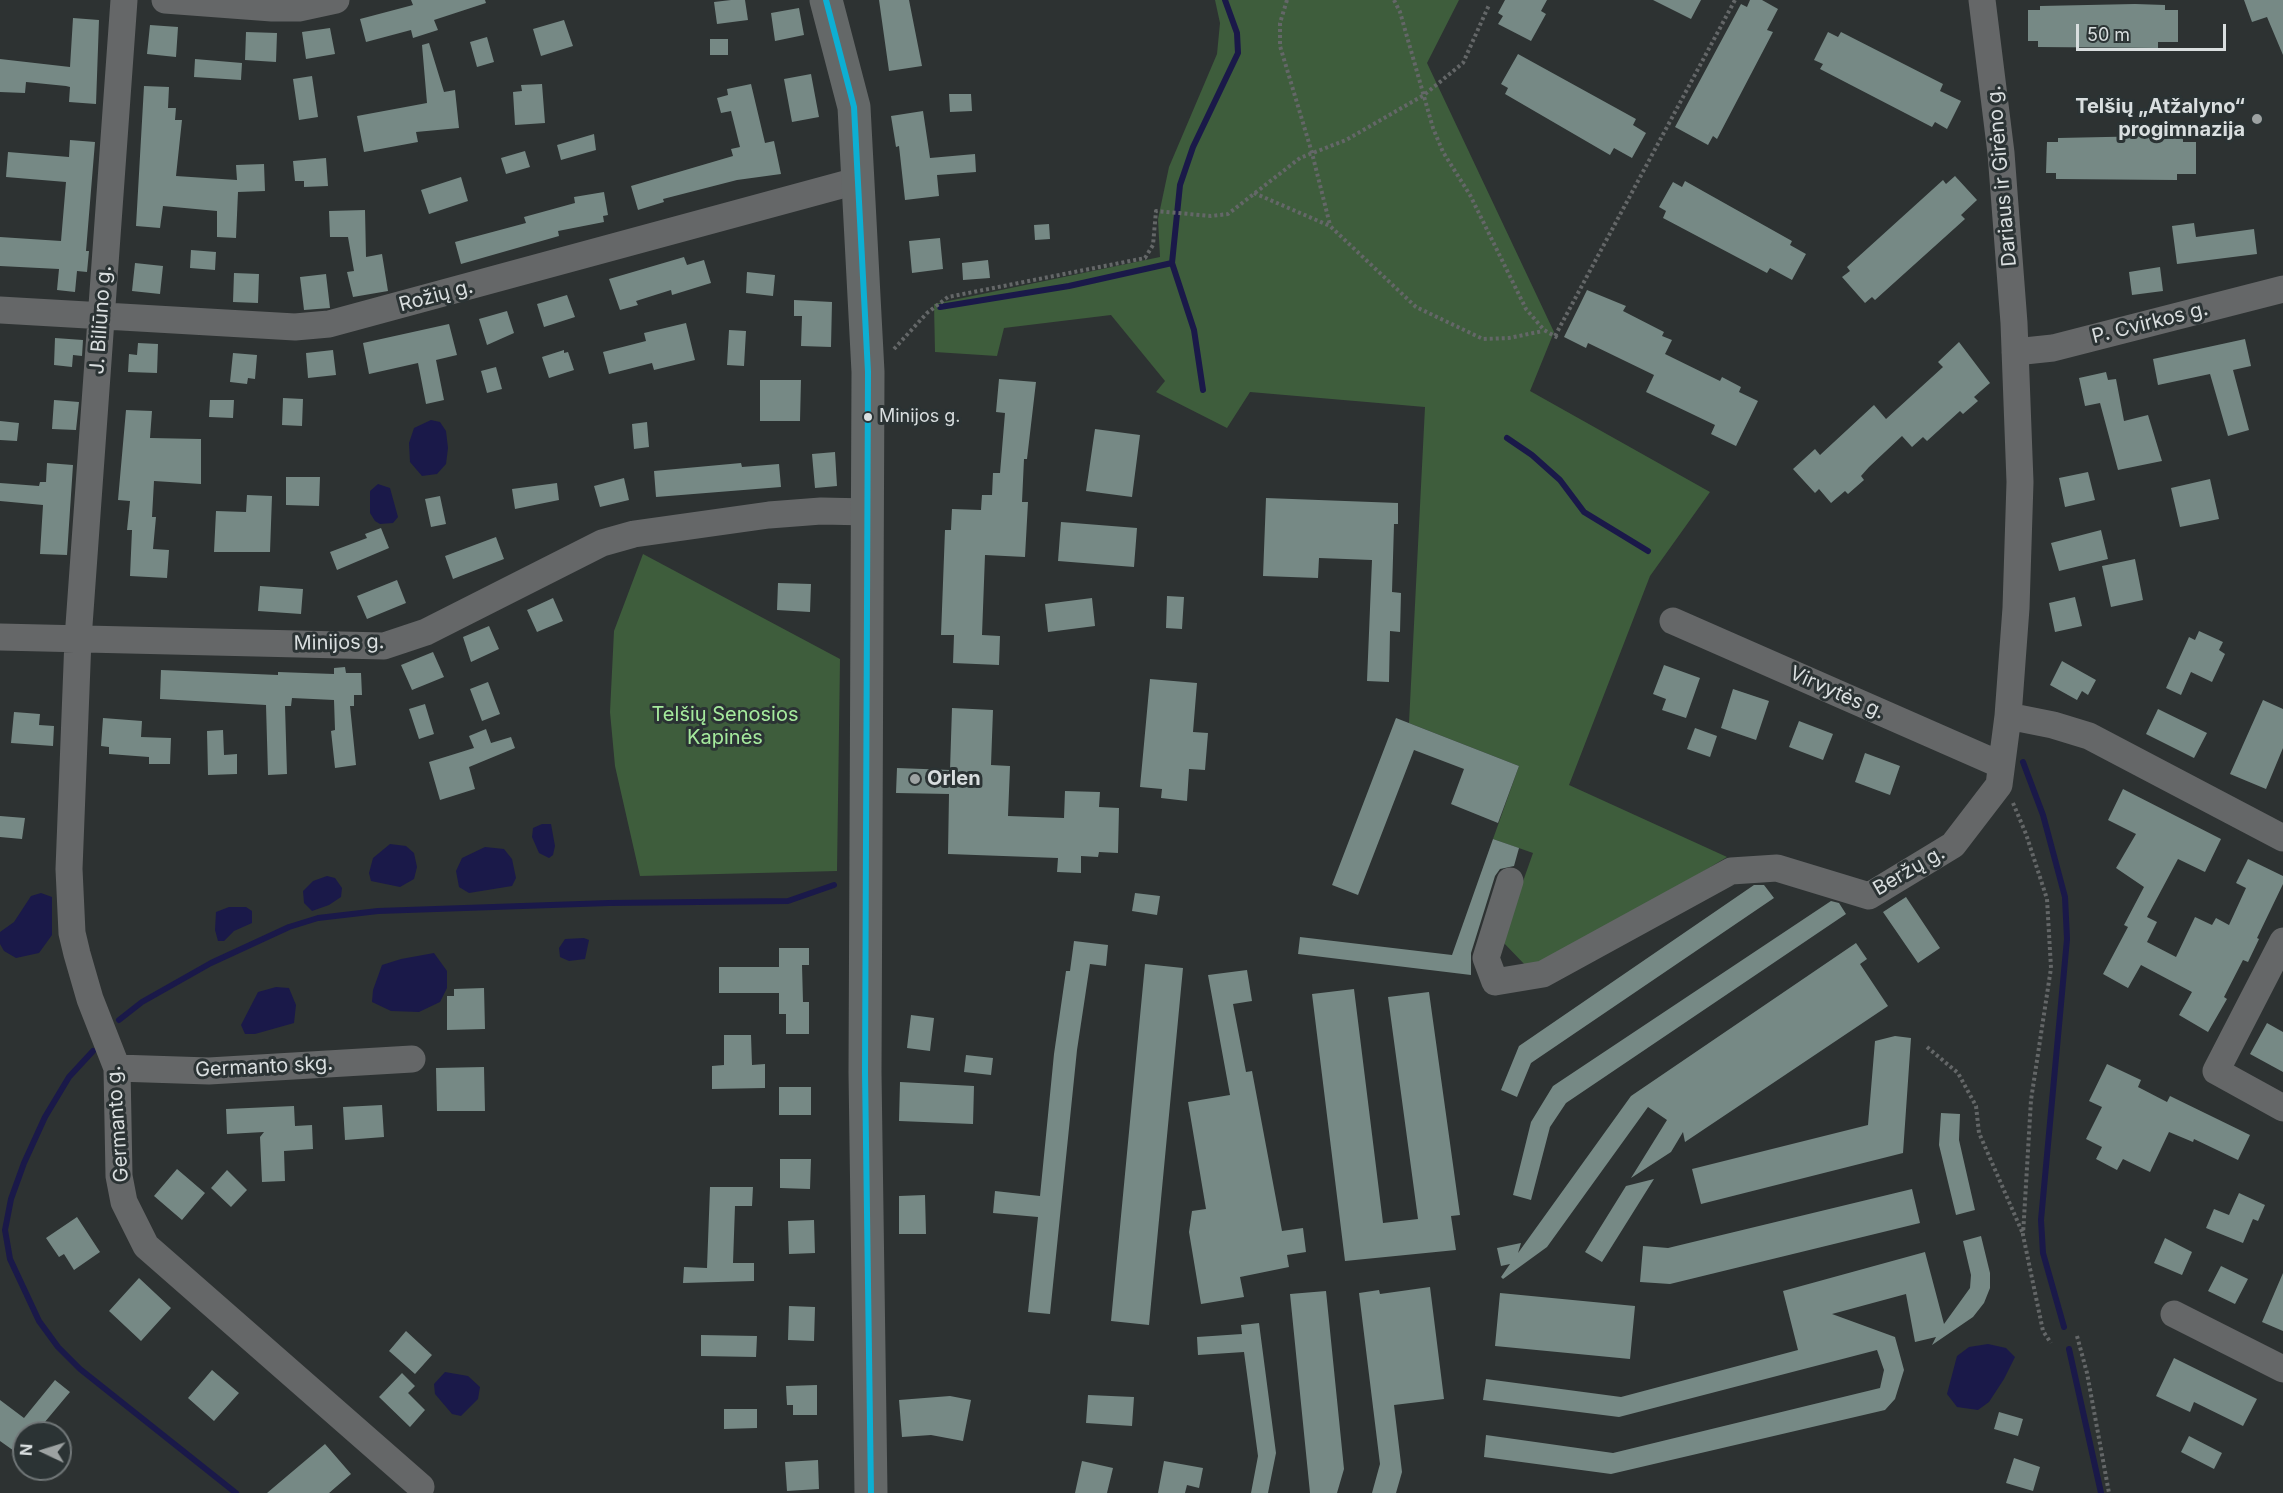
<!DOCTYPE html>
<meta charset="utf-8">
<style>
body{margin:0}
#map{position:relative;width:2283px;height:1493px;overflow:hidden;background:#2d3232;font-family:Inter,sans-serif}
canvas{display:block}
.north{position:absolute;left:12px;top:1421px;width:60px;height:60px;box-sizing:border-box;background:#2b3334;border:2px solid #717778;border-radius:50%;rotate:274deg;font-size:16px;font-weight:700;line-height:24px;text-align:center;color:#d9dedf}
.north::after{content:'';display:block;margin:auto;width:21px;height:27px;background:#9da2a2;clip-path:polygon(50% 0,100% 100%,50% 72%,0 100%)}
.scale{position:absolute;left:2076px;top:24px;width:150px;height:27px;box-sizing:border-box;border:3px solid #d9dedf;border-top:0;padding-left:8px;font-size:18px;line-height:21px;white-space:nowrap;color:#d9dedf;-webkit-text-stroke:4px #2b3334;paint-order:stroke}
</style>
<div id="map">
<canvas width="2283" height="1493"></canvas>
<div class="north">N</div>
<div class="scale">50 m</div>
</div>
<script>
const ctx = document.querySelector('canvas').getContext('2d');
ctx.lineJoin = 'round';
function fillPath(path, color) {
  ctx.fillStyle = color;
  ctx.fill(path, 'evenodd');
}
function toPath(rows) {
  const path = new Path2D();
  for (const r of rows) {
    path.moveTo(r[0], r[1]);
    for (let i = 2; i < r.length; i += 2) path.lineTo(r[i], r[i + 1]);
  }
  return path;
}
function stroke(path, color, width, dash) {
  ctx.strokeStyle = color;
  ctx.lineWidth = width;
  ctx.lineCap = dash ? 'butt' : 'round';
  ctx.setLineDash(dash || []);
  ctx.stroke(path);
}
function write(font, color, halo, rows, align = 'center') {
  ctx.font = font + ' Inter,sans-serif';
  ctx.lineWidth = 6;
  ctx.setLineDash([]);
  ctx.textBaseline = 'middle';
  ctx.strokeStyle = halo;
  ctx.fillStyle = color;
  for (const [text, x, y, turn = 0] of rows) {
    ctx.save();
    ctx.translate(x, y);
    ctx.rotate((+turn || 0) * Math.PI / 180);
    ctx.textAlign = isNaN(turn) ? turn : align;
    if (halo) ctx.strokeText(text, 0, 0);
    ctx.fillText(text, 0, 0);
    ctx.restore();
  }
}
fillPath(toPath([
 [1215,0,1459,0,1427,63,1554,332,1530,391,1710,492,1650,576,1569,785,1727,857,1567,954,1527,967,1502,941,1533,853,1493,839,1519,766,1409,723,1425,407,1250,392,1227,428,1156,392,1165,381,1111,315,1004,328,997,356,935,352,934,304,1160,257,1158,219,1169,167,1217,54,1220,23],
 [643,554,840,659,837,871,640,876,615,766,610,712,614,631]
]), '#3e5d3c');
fillPath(toPath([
 [431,420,440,422,446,431,448,448,446,464,437,474,422,476,410,462,409,443,414,428],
 [378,484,390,488,398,517,393,523,380,524,375,521,370,513,370,491],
 [542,824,551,824,555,846,553,855,549,858,539,853,532,837,533,828],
 [390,844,406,846,414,853,417,867,414,879,400,887,371,881,369,873,373,858],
 [485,847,504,849,512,859,516,878,512,886,469,893,459,887,456,871,462,858],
 [327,876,335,878,342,888,341,897,329,905,312,911,304,903,303,891,313,881],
 [41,893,52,897,52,935,39,953,16,958,4,951,0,944,0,932,14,922,31,896],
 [229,907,246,907,252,911,252,923,234,931,224,941,218,941,215,930,216,912],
 [584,938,589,940,585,959,569,961,560,957,559,948,565,939],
 [434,953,447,971,447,988,440,1002,419,1012,391,1011,372,1002,373,990,382,965,401,959],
 [276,987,289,988,296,1005,294,1023,255,1034,245,1034,241,1025,258,992],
 [1988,1344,2006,1348,2015,1357,2004,1379,1989,1402,1978,1410,1957,1407,1947,1394,1957,1356,1969,1347],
 [445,1372,468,1376,480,1387,478,1399,461,1416,452,1414,435,1394,434,1384]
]), '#1a1949');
stroke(toPath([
 [940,307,1069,286,1172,263],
 [1203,390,1194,330,1172,263,1180,185,1193,147,1238,53,1237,33,1225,0],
 [1507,438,1532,455,1560,480,1584,512,1648,551],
 [2023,762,2043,815,2065,897,2067,939,2041,1220,2043,1253,2064,1327],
 [119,1020,142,1002,211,963,289,927,318,918,378,911,609,903,788,901,834,885],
 [93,1051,69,1077,45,1117,24,1163,11,1199,5,1230,10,1259,39,1321,58,1347,80,1369,236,1493],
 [2069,1349,2101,1493]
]), '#1a1949', 6);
fillPath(toPath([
 [411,0,485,0,486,3,434,20,438,30,413,38,411,30,366,42,360,19,413,5],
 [731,0,745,0,748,20,717,24,714,2],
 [879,0,909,0,922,66,889,71],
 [1505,0,1547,0,1541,11,1546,14,1531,41,1498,24,1503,16,1498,13],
 [1653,0,1701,0,1691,19],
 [1750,0,1762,0,1778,9,1767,30,1773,32,1717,139,1713,136,1708,145,1675,127,1741,4,1747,7],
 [2244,0,2283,0,2283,55,2267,17,2252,22],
 [2135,4,2165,5,2165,10,2178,10,2178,42,2158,42,2158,48,2038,47,2038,41,2028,41,2028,10,2040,10,2040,6],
 [799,8,804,35,775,41,771,13],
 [73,18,99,20,96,104,69,102,70,87,66,86,26,82,25,93,0,92,0,59,70,67],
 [564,20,573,46,541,56,533,29],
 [150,25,178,27,176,57,147,54],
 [330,28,335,54,306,59,302,32],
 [246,32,277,33,276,62,245,60],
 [1828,32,1838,37,1841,32,1943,84,1940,91,1961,101,1947,129,1935,122,1932,127,1820,69,1823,64,1814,60],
 [487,37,494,62,477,67,470,42],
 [710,39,728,39,728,55,710,55],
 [429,43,444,92,455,90,459,128,416,132,418,142,364,152,357,116,427,103,422,45],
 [1518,54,1636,119,1633,125,1646,133,1632,158,1614,148,1610,155,1505,94,1508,88,1501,84],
 [195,59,242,63,241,80,194,77],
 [811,74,819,117,792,122,784,79],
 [312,76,318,117,299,120,293,79],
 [542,84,545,123,515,125,513,92,522,91,521,85],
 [751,84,765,143,774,141,781,174,737,180,663,199,664,202,638,210,631,186,733,156,731,149,740,147,731,111,721,113,717,98,728,95,727,89],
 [144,86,169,87,168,108,176,108,175,120,182,120,176,176,237,180,236,165,264,164,265,191,238,192,236,238,217,237,217,211,163,206,160,228,136,226],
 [949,94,971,94,972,111,950,112],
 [923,111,930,158,975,154,976,172,937,175,939,196,905,200,899,146,896,147,891,116],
 [594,134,596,150,561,160,557,145],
 [2153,136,2183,137,2183,142,2196,142,2196,174,2177,174,2177,180,2056,179,2056,173,2046,173,2047,142,2058,142,2058,138],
 [70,140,95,142,86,251,89,251,87,272,77,271,75,292,57,290,59,269,0,266,0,237,61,241,66,182,6,177,8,152,69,157],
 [525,151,530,167,506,174,501,158],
 [326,158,328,186,304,187,304,181,295,181,293,161],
 [1955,176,1977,200,1961,215,1965,219,1875,300,1872,297,1865,303,1842,277,1850,271,1847,267,1943,180,1946,184],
 [461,177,468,201,429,214,421,190],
 [1685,181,1792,241,1790,245,1806,254,1792,280,1770,268,1767,273,1663,218,1666,211,1659,207,1673,182,1682,187],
 [604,192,608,215,603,216,604,222,558,231,559,236,461,264,455,242,526,223,524,217,575,203,574,197],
 [365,210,366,257,382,254,388,291,353,297,347,272,354,271,348,237,330,237,329,211],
 [2194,223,2196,237,2254,229,2257,254,2177,264,2172,226],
 [1049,224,1050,239,1035,240,1034,225],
 [940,238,943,269,912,273,909,241],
 [191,250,216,252,215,270,190,268],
 [684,257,687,265,704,260,711,283,672,295,671,290,636,301,638,305,620,310,609,279],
 [988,260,990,278,963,280,962,263],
 [135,263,163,266,160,294,132,291],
 [2160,267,2163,291,2132,295,2129,272],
 [747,272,775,275,773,296,746,293],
 [234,273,259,274,258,303,233,302],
 [326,274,330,308,304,310,300,277],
 [1587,290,1626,306,1623,311,1664,332,1662,336,1672,340,1665,354,1720,381,1722,377,1741,387,1739,392,1758,401,1736,446,1711,434,1715,425,1646,392,1654,375,1588,343,1586,348,1564,337],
 [567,295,575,317,544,327,537,304],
 [794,300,832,302,831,347,801,346,802,316,794,316],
 [507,311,514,333,487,345,479,319],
 [686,323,695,360,654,370,652,363,609,374,603,352,646,341,644,333],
 [449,324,457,355,436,360,444,400,426,404,418,363,369,374,363,343],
 [729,330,746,331,744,366,727,365],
 [55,338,83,340,82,356,73,355,72,367,54,365],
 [2245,339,2251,366,2233,370,2249,430,2228,436,2210,374,2158,385,2153,359],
 [1959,342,1990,383,1974,397,1978,401,1963,414,1960,411,1927,441,1923,437,1912,447,1902,436,1869,467,1861,476,1864,480,1848,494,1845,491,1831,503,1819,489,1815,493,1793,469,1815,449,1820,455,1874,405,1886,419,1943,367,1938,362],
 [138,343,158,344,157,373,128,372,129,354,137,355],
 [333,350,336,375,308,378,306,353],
 [564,350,564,353,568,352,574,370,549,378,542,357],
 [233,353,257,355,255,379,248,378,247,384,230,382],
 [496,367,502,389,487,393,481,371],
 [2106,372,2108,380,2116,379,2124,421,2148,415,2162,461,2118,470,2100,403,2085,406,2079,378],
 [999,379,1036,382,1027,459,1024,459,1022,502,1028,502,1025,557,985,555,982,635,1000,636,999,665,953,663,954,635,941,635,945,530,951,530,952,509,981,510,982,495,992,495,993,473,1000,473,1005,413,996,412],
 [760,380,801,380,800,421,760,421],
 [283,398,303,399,302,426,282,425],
 [54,400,79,402,76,430,52,429],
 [210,400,234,400,233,418,209,417],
 [126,410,152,411,150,438,201,439,201,484,154,481,152,517,156,517,153,549,169,550,167,578,130,576,132,530,127,530,130,501,118,500],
 [0,421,19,423,17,441,0,440],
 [647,422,649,447,634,449,632,424],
 [1095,429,1140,435,1132,497,1086,491],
 [835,452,837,486,815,488,812,454],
 [47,463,73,465,67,555,40,554,43,505,0,501,0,483,39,486,40,482,46,482],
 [741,463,742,467,779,464,781,487,656,497,654,471],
 [2088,472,2095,500,2065,507,2059,478],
 [286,477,320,477,319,506,286,505],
 [624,478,629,500,600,507,594,486],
 [2210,479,2219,519,2180,527,2171,488],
 [557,483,559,500,515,509,512,489],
 [247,495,272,496,270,552,214,552,216,511,246,512],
 [440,496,446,524,431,527,425,499],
 [1266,498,1398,503,1398,524,1394,524,1392,592,1401,593,1400,632,1390,631,1389,682,1367,681,1372,560,1319,558,1318,578,1263,576],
 [1061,522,1137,528,1134,567,1058,561],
 [381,528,389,548,337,570,330,552,367,538,365,534],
 [2101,530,2108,559,2059,571,2051,543],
 [496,537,504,559,453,579,445,556],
 [2135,559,2143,600,2111,607,2102,566],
 [397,580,406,603,367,619,357,596],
 [778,583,811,584,810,612,777,610],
 [260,586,303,589,301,614,258,611],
 [1167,596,1184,597,1182,629,1166,628],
 [2075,597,2082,626,2055,632,2049,603],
 [553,598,563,621,537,632,527,610],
 [1092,598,1095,626,1048,632,1045,604],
 [489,626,499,649,471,662,463,637],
 [2199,631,2223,642,2219,650,2225,654,2212,682,2191,672,2181,695,2166,688,2189,637,2195,640],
 [433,652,444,677,412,690,401,665],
 [2062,661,2096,680,2088,695,2082,691,2077,700,2050,685],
 [1664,665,1700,678,1686,718,1662,710,1666,699,1653,694],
 [345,667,346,673,361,673,362,695,354,695,354,706,350,706,356,765,335,768,331,731,335,730,334,700,292,698,291,706,285,706,287,774,268,775,266,705,160,699,161,670,278,675,278,672,334,674,334,668],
 [1150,679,1197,683,1193,732,1208,733,1205,770,1189,769,1187,801,1161,798,1162,789,1140,787],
 [488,682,500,714,482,721,470,689],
 [1733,689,1769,701,1756,740,1721,728],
 [2263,700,2283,709,2283,748,2266,789,2230,774],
 [425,704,434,734,419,739,409,709],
 [952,708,993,710,991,765,1010,766,1008,816,1064,818,1065,791,1100,792,1099,807,1119,808,1118,853,1099,852,1098,857,1081,856,1081,873,1057,872,1058,858,948,854,949,794,896,793,897,768,950,770],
 [2158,709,2207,733,2194,758,2146,734],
 [14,712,40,714,39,725,54,726,53,746,11,743],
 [103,718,142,721,141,737,171,738,170,764,149,764,149,757,109,754,109,747,101,746],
 [1396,718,1519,766,1498,823,1451,804,1464,769,1414,750,1358,895,1332,885],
 [1799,721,1833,734,1823,760,1789,747],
 [1695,728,1717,736,1710,757,1687,749],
 [486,729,491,743,511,737,515,748,469,767,475,789,440,800,429,762,474,748,469,736],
 [223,730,224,755,237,754,237,774,208,775,207,731],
 [1865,753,1900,766,1890,795,1855,782],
 [2123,789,2221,839,2205,872,2178,859,2147,917,2157,922,2147,942,2176,957,2195,917,2212,925,2216,918,2229,925,2246,888,2236,883,2248,859,2283,876,2283,884,2257,938,2259,939,2248,962,2243,960,2224,997,2227,999,2208,1032,2179,1015,2192,992,2141,965,2128,988,2103,974,2128,927,2124,925,2144,887,2116,868,2136,834,2108,820],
 [0,816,25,818,22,839,0,837],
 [1493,839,1519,848,1514,866,1500,869,1495,876,1471,953,1471,975,1298,954,1300,937,1452,955],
 [1754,885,1764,885,1774,898,1531,1063,1517,1097,1501,1090,1519,1046],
 [1135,893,1160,896,1157,915,1132,911],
 [1906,897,1940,948,1918,963,1883,912],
 [1831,901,1839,903,1846,914,1566,1103,1550,1127,1531,1200,1513,1195,1531,1122,1553,1086],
 [1074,941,1108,945,1106,966,1090,964,1077,1050,1050,1314,1028,1312,1038,1217,993,1213,995,1191,1040,1196,1054,1054,1066,971,1070,971],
 [1856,943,1867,959,1860,964,1888,1006,1685,1142,1683,1132,1671,1152,1631,1178,1667,1120,1648,1107,1547,1247,1503,1279,1501,1277,1510,1264,1501,1266,1497,1248,1521,1243,1518,1253,1631,1096],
 [779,948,809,948,809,965,802,965,803,1002,809,1002,809,1034,786,1034,786,1014,779,1014,779,993,719,993,719,967,779,967],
 [1145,964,1183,968,1149,1325,1111,1321],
 [1247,970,1252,1001,1233,1004,1246,1072,1252,1071,1282,1231,1303,1228,1306,1252,1287,1255,1289,1267,1240,1277,1244,1297,1201,1304,1189,1232,1192,1211,1206,1209,1188,1102,1230,1095,1208,975],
 [484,988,485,1029,447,1030,447,996,454,996,454,989],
 [1354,989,1383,1223,1418,1219,1388,997,1429,992,1460,1215,1451,1216,1456,1250,1345,1261,1312,994],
 [911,1015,934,1018,930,1051,907,1048],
 [2267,1023,2283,1032,2283,1072,2250,1054],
 [724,1035,751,1035,752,1065,765,1064,765,1088,712,1089,712,1066,724,1065],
 [1895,1036,1911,1038,1903,1153,1701,1204,1692,1169,1868,1125,1875,1041],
 [966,1055,993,1058,991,1075,964,1072],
 [2107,1064,2141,1080,2138,1087,2167,1102,2170,1096,2250,1135,2238,1160,2194,1139,2193,1142,2169,1132,2150,1172,2123,1159,2117,1170,2096,1159,2102,1147,2086,1139,2102,1107,2089,1101],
 [484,1067,485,1111,437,1111,436,1068],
 [900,1082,974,1086,973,1124,899,1121],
 [779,1087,811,1087,811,1115,779,1115],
 [382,1105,384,1137,345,1140,343,1107],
 [294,1106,295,1126,312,1125,313,1149,284,1151,285,1181,262,1182,260,1137,264,1132,227,1134,226,1109],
 [1941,1113,1960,1114,1959,1140,1975,1210,1956,1215,1939,1145],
 [780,1159,811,1159,810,1189,780,1188],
 [177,1169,205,1193,182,1220,154,1196],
 [227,1170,247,1190,231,1207,211,1188],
 [1654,1179,1602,1262,1585,1252,1626,1186],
 [710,1187,753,1187,752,1206,735,1206,733,1263,754,1263,754,1281,683,1283,684,1267,707,1268],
 [1912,1189,1920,1223,1670,1284,1640,1282,1643,1246,1668,1248],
 [2239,1193,2265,1205,2258,1221,2253,1219,2243,1243,2206,1228,2214,1209,2229,1215],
 [925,1195,926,1234,899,1234,899,1196],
 [77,1217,100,1252,74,1270,64,1254,59,1257,46,1238],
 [814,1220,815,1253,789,1254,788,1221],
 [1981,1236,1990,1273,1990,1288,1984,1303,1973,1317,1932,1345,1936,1337,1915,1342,1906,1294,1832,1314,1895,1337,1904,1370,1895,1399,1885,1410,1611,1474,1484,1457,1486,1435,1613,1453,1880,1388,1884,1370,1877,1350,1619,1417,1483,1400,1486,1379,1621,1397,1798,1350,1783,1291,1925,1252,1944,1324,1970,1288,1971,1275,1963,1241],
 [2165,1238,2192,1252,2182,1275,2154,1263],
 [2221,1266,2248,1279,2235,1304,2208,1291],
 [2283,1273,2283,1331,2262,1322],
 [139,1278,171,1308,141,1341,109,1311],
 [1430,1287,1444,1399,1394,1405,1402,1472,1396,1493,1372,1493,1380,1464,1359,1293,1379,1290,1380,1294],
 [1326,1291,1344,1469,1337,1493,1310,1493,1290,1294],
 [1500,1293,1635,1306,1630,1359,1495,1346],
 [789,1306,815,1307,814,1341,788,1340],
 [1259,1323,1276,1453,1268,1493,1251,1493,1258,1456,1244,1352,1198,1355,1197,1337,1242,1334,1241,1325],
 [406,1331,432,1355,415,1374,389,1351],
 [701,1335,757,1336,756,1357,701,1356],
 [2174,1358,2257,1399,2243,1426,2194,1402,2190,1412,2156,1396],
 [212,1370,239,1393,214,1421,188,1398],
 [402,1373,415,1386,408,1393,425,1410,410,1427,379,1397],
 [55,1380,70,1392,39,1429,44,1433,24,1433,24,1458,0,1441,0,1400,24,1418],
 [817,1385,817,1415,793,1415,793,1405,787,1405,786,1386],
 [1088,1395,1134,1397,1132,1426,1086,1423],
 [950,1396,971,1400,963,1441,931,1435,902,1437,899,1400],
 [724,1409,757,1409,757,1428,724,1429],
 [1999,1412,2023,1419,2018,1436,1994,1429],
 [2189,1436,2222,1453,2214,1469,2181,1452],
 [325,1444,351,1474,329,1493,267,1493],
 [2014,1458,2040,1467,2033,1491,2006,1483],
 [818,1460,819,1489,787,1491,785,1462],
 [1082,1461,1113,1468,1107,1493,1075,1493],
 [1164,1461,1203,1468,1199,1488,1187,1485,1185,1493,1158,1493]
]), '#768985');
stroke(toPath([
 [1287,0,1280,23,1280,46,1312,153,1330,225],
 [1394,0,1400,12,1433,128,1443,152,1470,195,1526,309,1544,330,1560,339],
 [1254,193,1330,226,1416,307,1483,339,1509,338,1543,331],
 [1555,336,1735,0],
 [894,349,927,313,948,297,1145,258,1153,245,1156,211,1211,216,1228,214,1300,158,1346,140,1424,95,1463,63,1489,5],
 [2013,803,2026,834,2047,899,2051,968,2031,1100,2023,1235,2043,1331,2051,1343],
 [1927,1047,1958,1073,1976,1106,1979,1133,2023,1234],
 [2077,1336,2087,1373,2109,1493]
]), '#646768', 4, [3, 3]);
stroke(toPath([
 [124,0,78,639,69,869,72,933,77,954,90,999,117,1068,119,1176,124,1202,146,1246,421,1487],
 [165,0,272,8,299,8,336,0],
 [0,310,295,327,329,324,860,180],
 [2015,352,2053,348,2283,289],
 [1673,621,2001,765],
 [0,637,384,646,426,632,602,543,634,534,769,515,821,511,869,512],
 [2008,716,2053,725,2089,736,2283,838],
 [1510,881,1486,958,1495,982,1543,974,1731,871,1777,868,1869,896,1953,845,1999,785,2008,716,2016,608,2020,482,2014,323,2001,153,1982,0],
 [2283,941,2216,1071,2283,1108],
 [117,1068,209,1071,412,1059],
 [2174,1314,2283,1369]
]), '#656768', 27);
stroke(toPath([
 [826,0,854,107,868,372,865,1072,871,1493]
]), '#646868', 33);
stroke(toPath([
 [826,0,854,107,868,372,865,1072,871,1493]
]), '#0dafd3', 6);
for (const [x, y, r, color] of [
 [2257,119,6,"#9da2a2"],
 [868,417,5,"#d9dedf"],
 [915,779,6,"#9da2a2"]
]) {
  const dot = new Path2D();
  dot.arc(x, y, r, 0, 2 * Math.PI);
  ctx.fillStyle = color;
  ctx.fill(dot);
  stroke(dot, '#2b3334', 2);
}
write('18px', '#d9dedf', '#2b3334', [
 ["Minijos g.",879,417]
], 'left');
write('bold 20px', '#d9dedf', '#2b3334', [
 ["Telšių „Atžalyno“",2245,107],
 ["progimnazija",2245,130],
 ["Orlen",927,779,"left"]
], 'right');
write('20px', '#d9dedf', '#2b3334', [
 ["Dariaus ir Girėno g.",2002,176,-95],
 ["Rožių g.",436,296,-15],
 ["J. Biliūno g.",101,320,-86],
 ["P. Cvirkos g.",2150,323,-14],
 ["Minijos g.",339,643,-1],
 ["Virvytės g.",1837,693,24],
 ["Beržų g.",1909,871,-30],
 ["Germanto skg.",264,1067,-3],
 ["Germanto g.",118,1124,-94]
]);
write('20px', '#a5ea9d', '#2b3334', [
 ["Telšių Senosios",725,715],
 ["Kapinės",725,738]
]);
</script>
